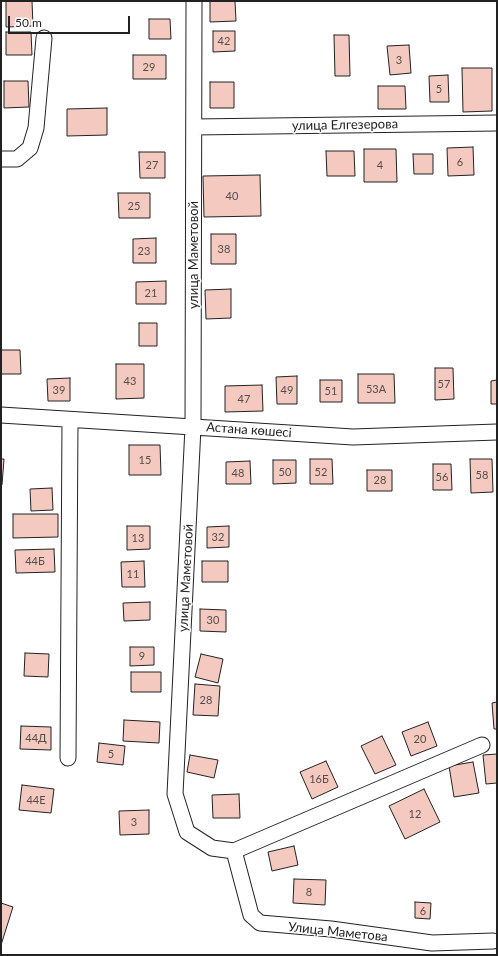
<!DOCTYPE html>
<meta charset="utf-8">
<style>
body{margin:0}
#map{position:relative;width:498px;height:956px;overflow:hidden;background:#fff;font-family:Lato,sans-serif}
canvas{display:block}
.frame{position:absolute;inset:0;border:2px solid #222;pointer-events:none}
.scale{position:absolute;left:8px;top:16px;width:122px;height:18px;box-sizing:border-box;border:2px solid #222;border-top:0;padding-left:5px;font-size:12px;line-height:14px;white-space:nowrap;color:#222;-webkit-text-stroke:3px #fff;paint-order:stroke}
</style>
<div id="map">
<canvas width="498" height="956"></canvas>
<div class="frame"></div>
<div class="scale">50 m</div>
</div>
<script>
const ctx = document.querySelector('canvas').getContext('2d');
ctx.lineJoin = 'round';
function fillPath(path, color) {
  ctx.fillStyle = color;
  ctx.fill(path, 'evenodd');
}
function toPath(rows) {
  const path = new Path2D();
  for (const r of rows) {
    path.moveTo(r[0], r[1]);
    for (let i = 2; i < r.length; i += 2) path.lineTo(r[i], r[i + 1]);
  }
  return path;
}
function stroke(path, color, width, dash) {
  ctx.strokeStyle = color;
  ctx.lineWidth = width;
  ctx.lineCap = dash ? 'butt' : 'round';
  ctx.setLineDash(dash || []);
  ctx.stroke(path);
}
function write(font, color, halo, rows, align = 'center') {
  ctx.font = font + ' Lato,sans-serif';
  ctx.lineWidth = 3;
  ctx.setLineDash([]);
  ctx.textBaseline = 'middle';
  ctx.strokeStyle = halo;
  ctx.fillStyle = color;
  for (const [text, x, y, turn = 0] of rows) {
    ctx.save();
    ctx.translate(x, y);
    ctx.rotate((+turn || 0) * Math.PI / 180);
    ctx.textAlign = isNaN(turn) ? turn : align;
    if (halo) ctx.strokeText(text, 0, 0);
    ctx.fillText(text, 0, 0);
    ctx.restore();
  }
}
const building = toPath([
 [6,1,32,1,33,26,6,27,6,1],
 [210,1,235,1,236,21,210,22,210,1],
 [149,19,170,19,171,39,149,39,149,19],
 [213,31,235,31,235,51,213,52,213,31],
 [6,32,31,32,32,55,6,55,6,32],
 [334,35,349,35,350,76,335,76,334,35],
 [409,45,411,73,390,75,387,46,409,45],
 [133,55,166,55,166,79,133,79,133,55],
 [462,68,492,68,492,111,463,112,462,68],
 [448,75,449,102,430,102,429,76,448,75],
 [4,81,28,81,29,107,4,108,4,81],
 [210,82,234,82,234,108,210,108,210,82],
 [378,86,405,86,406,109,378,109,378,86],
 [107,108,107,135,67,136,67,109,107,108],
 [473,147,474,175,448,176,447,148,473,147],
 [364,149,396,149,397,182,364,182,364,149],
 [326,151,354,151,355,176,327,176,326,151],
 [139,152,165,152,165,178,140,178,139,152],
 [413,154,433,154,433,174,414,174,413,154],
 [260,175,261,216,204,217,203,176,260,175],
 [118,193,150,193,150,218,119,218,118,193],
 [211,234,236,234,236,264,211,264,211,234],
 [156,238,156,263,133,263,133,239,156,238],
 [166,281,166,304,136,304,136,282,166,281],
 [231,289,231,318,206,319,205,290,231,289],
 [139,323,157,323,157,346,139,346,139,323],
 [1,350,20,350,21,374,1,374,1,350],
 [116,364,144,364,144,398,116,399,116,364],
 [435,368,453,368,454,399,435,400,435,368],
 [358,374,394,374,395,403,358,403,358,374],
 [297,376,297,404,277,404,276,377,297,376],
 [70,378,70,401,48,401,47,379,70,378],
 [320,380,342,380,342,402,320,402,320,380],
 [497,380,497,404,491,404,491,381,497,380],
 [262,385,263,411,225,412,225,386,262,385],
 [129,445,160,445,161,475,129,475,129,445],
 [1,459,4,459,2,485,1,485,1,459],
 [310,459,332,459,333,484,310,484,310,459],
 [470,459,492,459,493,492,471,493,470,459],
 [273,460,296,460,296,483,273,484,273,460],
 [250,461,251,484,226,484,226,462,250,461],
 [433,464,451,464,452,490,433,490,433,464],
 [367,470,392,470,392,491,367,491,367,470],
 [52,488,53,510,31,511,30,489,52,488],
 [13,514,58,514,58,537,13,538,13,514],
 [127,526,150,526,150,549,127,550,127,526],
 [229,526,229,547,207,548,207,527,229,526],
 [54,549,55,572,16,573,15,550,54,549],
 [144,561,145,587,122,587,121,562,144,561],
 [202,561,228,561,228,582,202,582,202,561],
 [150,602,150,620,124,621,123,603,150,602],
 [200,609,226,610,226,632,200,631,200,609],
 [130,647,154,647,154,665,130,666,130,647],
 [25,653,49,654,48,677,24,676,25,653],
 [201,654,223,659,218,683,195,677,201,654],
 [131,672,161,672,161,692,131,692,131,672],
 [195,684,220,686,218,716,193,715,195,684],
 [497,702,497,729,494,729,492,703,497,702],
 [124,720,160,722,159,743,123,741,124,720],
 [428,722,437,746,411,756,402,732,428,722],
 [21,726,51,727,51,750,20,749,21,726],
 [382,736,396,765,375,774,361,746,382,736],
 [99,743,125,746,123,765,97,762,99,743],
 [497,754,497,783,486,784,483,755,497,754],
 [190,755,218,760,214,778,187,772,190,755],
 [326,761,338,787,312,799,300,772,326,761],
 [473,762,479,793,454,797,449,766,473,762],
 [22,785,54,789,51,813,19,810,22,785],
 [424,789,440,822,405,839,389,806,424,789],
 [239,794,240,818,213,818,212,795,239,794],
 [149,810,149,834,120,835,119,811,149,810],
 [294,846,298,865,272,871,268,852,294,846],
 [294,879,326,880,325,905,293,903,294,879],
 [415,902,431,903,430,919,415,918,415,902],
 [1,903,13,907,1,945,1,903]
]);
fillPath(building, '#f3c9c0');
stroke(building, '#222', 1);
const street = toPath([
 [194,1,193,427,175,794,187,832,212,848,234,851,482,745],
 [194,127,497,123],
 [1,159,17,159,30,148,36,128,44,38],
 [1,415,353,437,497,432],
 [68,758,70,420],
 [234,851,251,915,260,923,331,929,432,943,493,941]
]);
stroke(street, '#222', 17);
stroke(street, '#fff', 15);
write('11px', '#564c4a', null, [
 ["42",224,41],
 ["3",399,60],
 ["29",149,67],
 ["5",439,89],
 ["6",460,162],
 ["27",152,165],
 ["4",380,165],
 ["40",232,196],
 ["25",134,206],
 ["38",224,249],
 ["23",144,251],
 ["21",151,293],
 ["43",130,381],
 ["57",444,384],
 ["53А",376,389],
 ["39",59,390],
 ["49",287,390],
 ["51",331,391],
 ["47",244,399],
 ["15",145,460],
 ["50",285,472],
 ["52",321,472],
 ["48",238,473],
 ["58",482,475],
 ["56",442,477],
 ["28",380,480],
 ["32",218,537],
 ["13",138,538],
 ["44Б",35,561],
 ["11",133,574],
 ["30",213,620],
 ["9",142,656],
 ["28",206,700],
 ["44Д",36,738],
 ["20",420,739],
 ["5",111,754],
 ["16Б",319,779],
 ["44Е",36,800],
 ["12",415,814],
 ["3",134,822],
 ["8",309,892],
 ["6",423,911]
]);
write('13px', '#222', '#fff', [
 ["улица Елгезерова",345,125,-1],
 ["улица Маметовой",194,255,-90],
 ["Астана көшесі",249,430,4],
 ["улица Маметовой",186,578,-87],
 ["Улица Маметова",338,932,6]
]);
</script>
